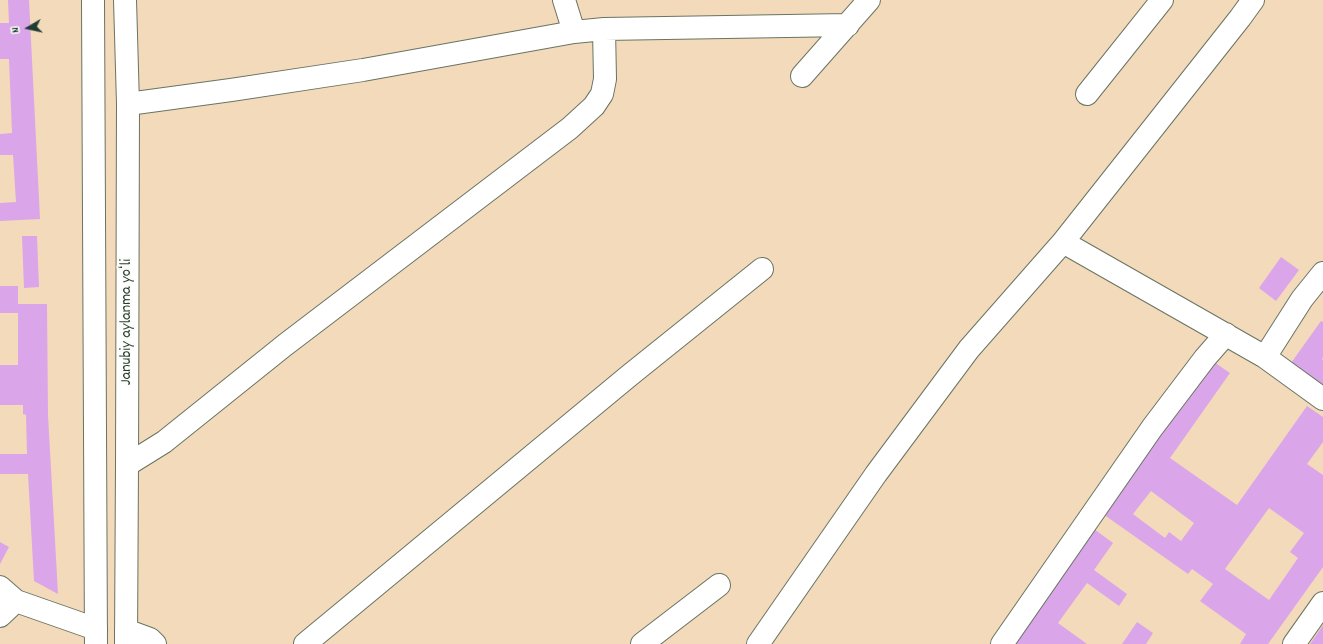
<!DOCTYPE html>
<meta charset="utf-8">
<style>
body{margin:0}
#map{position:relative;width:1323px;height:644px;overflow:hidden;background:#f3daba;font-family:Dekko,sans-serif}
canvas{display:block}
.north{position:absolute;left:8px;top:8px;width:40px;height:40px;-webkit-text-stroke:3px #fdfcf7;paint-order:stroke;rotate:261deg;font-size:11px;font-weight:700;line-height:16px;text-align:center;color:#1f3d34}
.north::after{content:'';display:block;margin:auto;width:14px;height:18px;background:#1f3d34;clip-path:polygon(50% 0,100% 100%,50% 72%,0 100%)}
</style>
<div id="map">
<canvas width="1323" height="644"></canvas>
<div class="north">N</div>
</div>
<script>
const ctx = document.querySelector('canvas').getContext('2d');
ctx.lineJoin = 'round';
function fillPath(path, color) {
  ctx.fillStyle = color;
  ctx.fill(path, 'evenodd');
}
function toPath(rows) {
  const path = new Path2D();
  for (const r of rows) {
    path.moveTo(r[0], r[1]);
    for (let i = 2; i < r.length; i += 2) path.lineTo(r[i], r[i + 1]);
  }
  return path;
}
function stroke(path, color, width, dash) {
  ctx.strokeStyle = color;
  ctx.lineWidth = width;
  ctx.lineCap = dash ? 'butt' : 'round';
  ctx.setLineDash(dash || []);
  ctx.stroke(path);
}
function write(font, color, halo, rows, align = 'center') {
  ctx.font = font + ' Dekko,sans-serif';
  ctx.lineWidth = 4;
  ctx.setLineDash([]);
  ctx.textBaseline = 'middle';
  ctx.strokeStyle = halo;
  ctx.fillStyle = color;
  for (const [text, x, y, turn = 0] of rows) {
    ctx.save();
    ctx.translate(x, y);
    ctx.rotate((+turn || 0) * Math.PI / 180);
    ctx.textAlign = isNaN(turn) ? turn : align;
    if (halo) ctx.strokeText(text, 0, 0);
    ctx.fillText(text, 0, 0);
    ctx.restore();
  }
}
fillPath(toPath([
 [8,0,29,0,40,219,0,221,0,203,16,202,13,155,0,155,0,134,12,133,9,59,0,59,0,23,9,23],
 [22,236,37,236,39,287,24,288],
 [1281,257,1299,270,1276,301,1259,288],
 [0,286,18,286,18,304,47,304,48,415,58,594,34,581,28,474,0,474,0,454,27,454,26,415,23,414,23,405,0,405,0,365,18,365,18,313,0,313],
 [1321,321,1323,322,1323,357,1322,359,1323,360,1323,386,1291,363],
 [1211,360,1230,373,1170,458,1237,505,1307,406,1323,417,1323,442,1307,464,1323,475,1323,567,1268,644,1240,644,1246,634,1200,601,1213,584,1192,569,1188,574,1103,514],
 [1151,491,1194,523,1181,541,1169,532,1165,538,1133,514],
 [1269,508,1304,533,1290,552,1298,558,1269,600,1225,569],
 [1094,529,1113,543,1094,570,1127,594,1119,606,1087,583,1058,623,1087,644,1013,644],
 [0,542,9,547,0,564],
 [1137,622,1153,633,1146,644,1122,644],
 [1323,625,1323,644,1310,644,1319,631]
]), '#daa5e9');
const minor = toPath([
 [564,0,574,32],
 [802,76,869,0],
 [1087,94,1162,0],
 [128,104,231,90,363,70,574,32,604,29,848,25],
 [1063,242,1265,357,1323,399],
 [1265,357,1302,299,1323,273],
 [127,465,164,442,285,345,570,128,594,106,602,94,605,79,604,29],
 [0,587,16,601,96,629],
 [0,616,16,601],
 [126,632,131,632,150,639,155,644],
 [305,644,630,375,762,269],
 [642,644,719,585],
 [758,644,876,474,969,349,1063,242,1240,18,1253,0],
 [1002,644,1152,428,1205,358,1226,334],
 [1294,644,1323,603]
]);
const highway = toPath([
 [93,0,96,644],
 [125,0,128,104,127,465,126,644]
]);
stroke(minor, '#697463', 24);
stroke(highway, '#697463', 24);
stroke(minor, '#fff', 22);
stroke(highway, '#fff', 22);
write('16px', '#1f3d34', '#fdfcf7', [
 ["Janubiy aylanma yoʻli",128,322,-90]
]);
</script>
